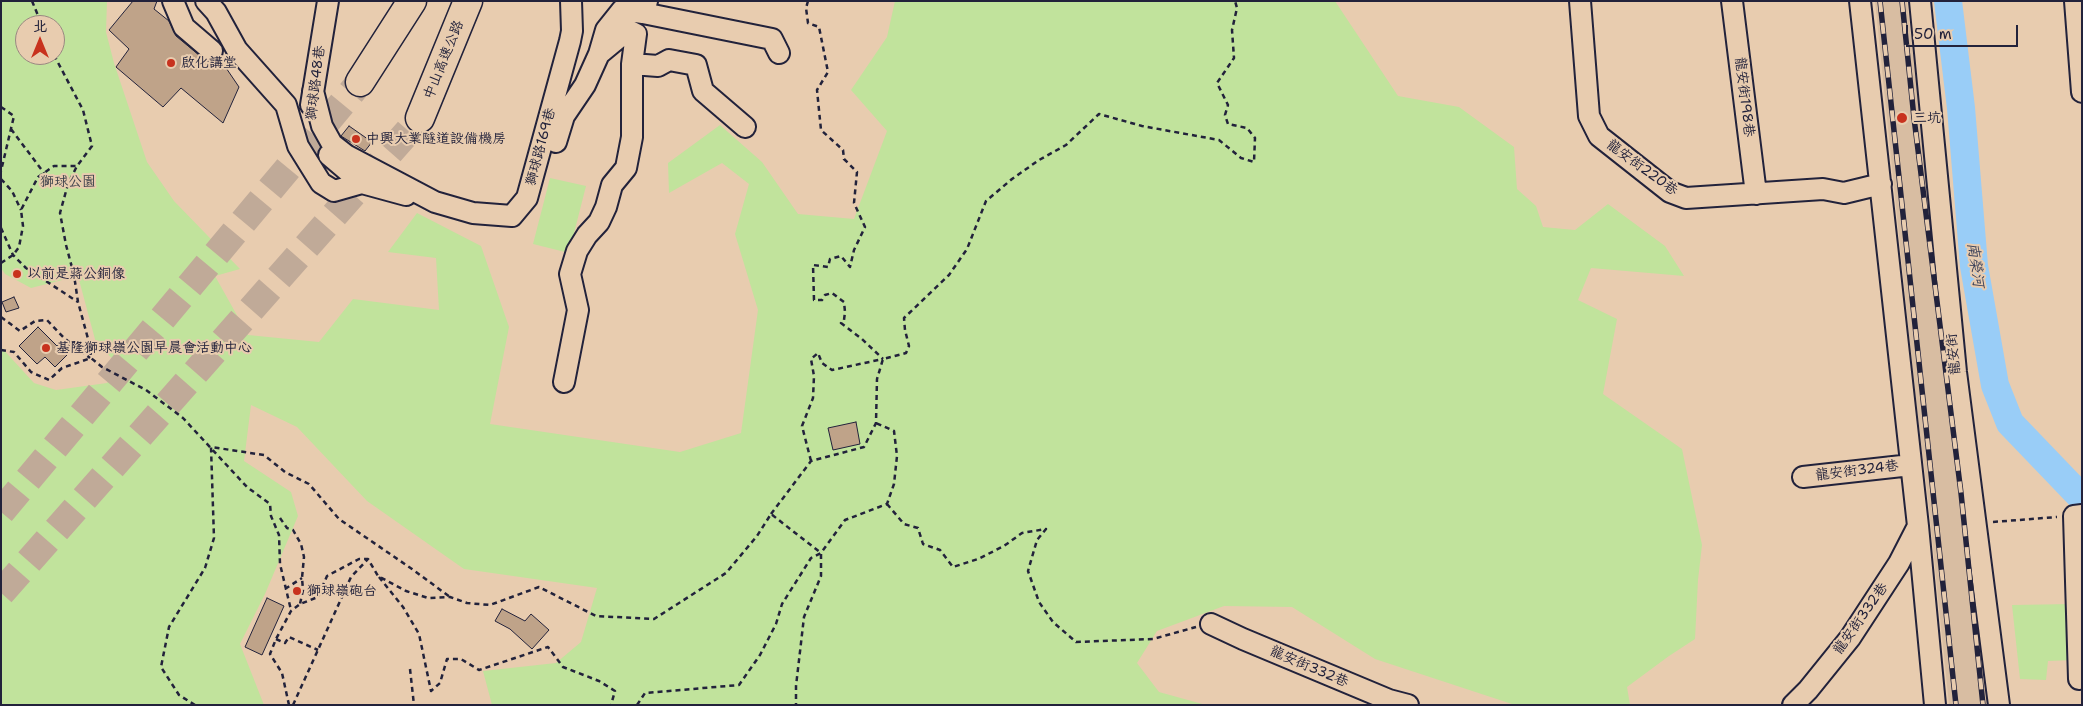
<!DOCTYPE html>
<meta charset="utf-8">
<style>
body{margin:0}
#map{position:relative;width:2083px;height:706px;overflow:hidden;background:#e8ccaf;font-family:"Shantell Sans","LXGW WenKai TC",sans-serif}
canvas{display:block}
.frame{position:absolute;inset:0;border:2px solid #22223b;pointer-events:none}
.north{position:absolute;left:15px;top:15px;width:50px;height:50px;box-sizing:border-box;background:#e8ccaf;border:1px solid #998881;border-radius:50%;rotate:0deg;font-size:14px;font-weight:700;line-height:20px;text-align:center;color:#22223b}
.north::after{content:'';display:block;margin:auto;width:18px;height:22px;background:#c8321e;clip-path:polygon(50% 0,100% 100%,50% 72%,0 100%)}
.scale{position:absolute;left:1906px;top:25px;width:112px;height:22px;box-sizing:border-box;border:2px solid #22223b;border-top:0;padding-left:6px;font-size:15px;line-height:18px;white-space:nowrap;color:#22223b;-webkit-text-stroke:4px #e8ccaf;paint-order:stroke}
</style>
<div id="map">
<canvas width="2083" height="706"></canvas>
<div class="frame"></div>
<div class="north">北</div>
<div class="scale">50 m</div>
</div>
<script>
const ctx = document.querySelector('canvas').getContext('2d');
ctx.lineJoin = 'round';
function fillPath(path, color) {
  ctx.fillStyle = color;
  ctx.fill(path, 'evenodd');
}
function toPath(rows) {
  const path = new Path2D();
  for (const r of rows) {
    path.moveTo(r[0], r[1]);
    for (let i = 2; i < r.length; i += 2) path.lineTo(r[i], r[i + 1]);
  }
  return path;
}
function stroke(path, color, width, dash) {
  ctx.strokeStyle = color;
  ctx.lineWidth = width;
  ctx.lineCap = dash ? 'butt' : 'round';
  ctx.setLineDash(dash || []);
  ctx.stroke(path);
}
function write(font, color, halo, rows, align = 'center') {
  ctx.font = font + ' "Shantell Sans","LXGW WenKai TC",sans-serif';
  ctx.lineWidth = 4;
  ctx.setLineDash([]);
  ctx.textBaseline = 'middle';
  ctx.strokeStyle = halo;
  ctx.fillStyle = color;
  for (const [text, x, y, turn = 0] of rows) {
    ctx.save();
    ctx.translate(x, y);
    ctx.rotate((+turn || 0) * Math.PI / 180);
    ctx.textAlign = isNaN(turn) ? turn : align;
    if (halo) ctx.strokeText(text, 0, 0);
    ctx.fillText(text, 0, 0);
    ctx.restore();
  }
}
fillPath(toPath([
 [1875,1,1907,1,1945,338,1989,705,1949,705,1928,500,1915,393]
]), '#d8bda2');
fillPath(toPath([
 [1,1,107,1,106,32,114,63,147,162,174,201,240,269,215,276,248,335,319,342,353,299,439,310,436,258,388,252,417,213,481,246,509,327,490,424,680,452,741,433,758,310,735,234,749,184,722,163,669,193,668,163,720,125,762,162,798,214,854,219,887,131,851,90,887,37,895,1,1335,1,1398,96,1459,107,1514,147,1517,189,1536,206,1543,227,1575,230,1608,204,1665,246,1684,276,1591,268,1578,300,1617,319,1603,394,1682,449,1702,545,1698,580,1695,639,1669,656,1627,687,1630,705,1515,705,1375,659,1292,607,1224,606,1157,631,1137,663,1159,692,1206,705,492,705,483,671,556,663,581,642,597,588,464,569,367,501,297,427,251,405,244,461,291,492,298,516,265,594,240,644,264,705,1,705,1,347,34,383,56,390,107,383,119,365,96,343,78,276,31,288,5,274,1,268],
 [25,25,55,25,55,55,25,55],
 [550,178,586,186,569,253,533,244],
 [2073,604,2074,660,2048,661,2046,680,2020,679,2012,605]
]), '#c1e39c');
stroke(toPath([
 [1948,1,1961,108,1974,266,1995,385,2010,423,2082,498]
]), '#99cdf7', 28);
const building = toPath([
 [133,1,157,1,154,9,169,21,176,36,205,60,210,63,220,59,239,87,223,123,181,88,163,107,116,67,129,49,109,30,133,1],
 [349,126,372,142,365,151,341,136,349,126],
 [14,297,19,308,6,312,2,302,14,297],
 [38,327,57,346,63,340,73,349,55,367,45,357,37,364,19,346,38,327],
 [856,422,860,444,833,450,828,428,856,422],
 [267,598,284,606,262,655,245,647,267,598],
 [502,609,525,621,531,614,549,630,532,649,510,629,495,621,502,609]
]);
fillPath(building, '#bfa389');
stroke(building, '#22223b', 1);
stroke(toPath([
 [1,512,360,82],
 [1,593,420,118]
]), '#c0aa98', 28, [28, 14]);
const minor = toPath([
 [173,1,184,27,212,51],
 [206,1,216,12,237,50,286,105,298,146,321,183,334,191,362,183],
 [1580,1,1589,116,1599,136,1670,192,1686,198,1823,189,1844,193,1881,184],
 [1732,1,1756,194],
 [1860,1,1918,526,1935,705],
 [1920,1,1956,372,1999,705],
 [2075,1,2082,92],
 [643,13,772,39,779,53],
 [632,64,658,66,669,60,696,65,703,91,745,127],
 [313,91,322,126,332,144,346,155,435,202,473,213,512,216,527,198,570,41,572,31,571,1],
 [311,105,328,1],
 [556,142,564,116,585,85,599,54,606,30,622,10,643,13,647,1],
 [329,155,362,183,406,195],
 [564,382,578,310,570,274,577,251,587,235,599,222,606,207,612,185,626,168,632,137,632,64,636,34,628,30,599,54],
 [1803,477,1911,465],
 [1211,624,1243,639,1389,700,1408,705],
 [2079,679,2074,516,2082,515],
 [1793,705,1808,690,1850,638,1899,563,1918,526]
]);
const highway = toPath([
 [360,82,412,1],
 [420,118,468,1]
]);
stroke(minor, '#22223b', 24);
stroke(highway, '#22223b', 31);
stroke(toPath([
 [32,1,42,25],
 [808,1,806,8,808,23,819,27,828,72,817,90,821,130,843,150,844,159,857,172,854,203,865,227,854,250,850,267,841,256,830,259,828,267,813,265,814,300,822,300,825,295,832,293,844,302,845,312,844,320,841,323,862,339,883,359],
 [54,55,83,110,92,146,77,166,68,184,60,213,66,245,74,275,78,302,90,346,91,358,102,367,146,390,183,418,247,487,270,504,271,516,279,535,280,564,291,610],
 [1,107,14,116,1,171],
 [11,129,44,173],
 [1,179,12,191,21,210],
 [1,228,13,255,26,268,78,302],
 [1,263,13,255,19,247,23,226,21,210,38,177,54,166,77,166],
 [1,317,20,331,35,321,47,320,64,338,90,358],
 [1,350,14,352,31,372,49,380,62,368,91,358],
 [811,461,802,426,813,398,814,376,811,359,818,353,822,363,832,370,883,359],
 [887,504,904,524,918,528,923,544,940,550,953,567,978,559,1004,546,1022,533,1046,529,1037,540,1028,571,1039,602,1053,622,1076,642,1153,639,1196,627],
 [771,514,811,461,864,447,876,423,877,379,883,359,906,353,909,346,905,330,904,318,949,275,967,249,986,201,1012,179,1039,160,1066,145,1099,114,1142,126,1219,140,1241,158,1254,162,1255,138,1247,128,1228,124,1225,115,1228,105,1217,83,1234,58,1232,30,1237,8,1235,1],
 [280,518,287,528,293,530,301,544,304,557,302,578,303,590,300,604],
 [1993,522,2057,517],
 [379,577,403,607,419,634,431,691,440,683,447,659,461,659,479,670,548,647,563,667,599,681,615,691,611,705],
 [285,589,302,578],
 [276,639,285,643,289,637,318,650],
 [410,669,414,705],
 [195,705,179,695,161,667,169,627,205,568,214,538,211,447,264,455,285,472,309,484,339,519,412,569,450,597],
 [289,705,282,673,270,654,276,639,291,611,300,604,318,597,327,576,359,559,368,559,378,576,406,591,428,598,450,597,467,603,490,605,539,587,596,616,654,619,726,573,757,536,771,514,821,553,821,576,804,617,796,686,796,705],
 [293,705,351,577,368,559],
 [637,705,645,693,739,685,760,655,776,624,782,604,811,558,821,553,845,520,887,504,894,484,897,456,894,431,876,423]
]), '#22223b', 2.5, [5, 4]);
stroke(minor, '#e8ccaf', 20);
stroke(highway, '#e8ccaf', 28);
const rail = toPath([
 [1880,1,1956,705],
 [1902,1,1914,118,1961,493,1983,705]
]);
stroke(rail, '#22223b', 5.5);
stroke(rail, '#e8ccaf', 4, [11]);
for (const [x, y, r, color] of [
 [171,63,5,"#c8321e"],
 [1902,118,6,"#c8321e"],
 [356,139,5,"#c8321e"],
 [17,274,5,"#c8321e"],
 [46,348,5,"#c8321e"],
 [297,591,5,"#c8321e"]
]) {
  const dot = new Path2D();
  dot.arc(x, y, r, 0, 2 * Math.PI);
  ctx.fillStyle = color;
  ctx.fill(dot);
  stroke(dot, '#e8ccaf', 2);
}
write('14px', '#22223b', '#e8ccaf', [
 ["中山高速公路",444,60,-68],
 ["獅球路48巷",316,83,-83],
 ["龍安街198巷",1744,97,83],
 ["獅球路169巷",541,147,-75],
 ["龍安街220巷",1642,168,36],
 ["龍安街",1954,354,-96],
 ["龍安街324巷",1857,471,-7],
 ["龍安街332巷",1861,619,-55],
 ["龍安街332巷",1309,667,23]
]);
write('14px', '#22223b', '#e8ccaf', [
 ["啟化講堂",181,63],
 ["三坑",1913,118],
 ["中興大業隧道設備機房",366,139],
 ["以前是蔣公銅像",27,274],
 ["基隆獅球嶺公園早晨會活動中心",56,348],
 ["獅球嶺砲台",307,591]
], 'left');
write('14px', '#3a3f4a', '#e8ccaf', [
 ["獅球公園",68,182]
]);
write('italic 15px', '#343c57', '#e8ccaf', [
 ["南榮河",1975,265,82]
]);
</script>
